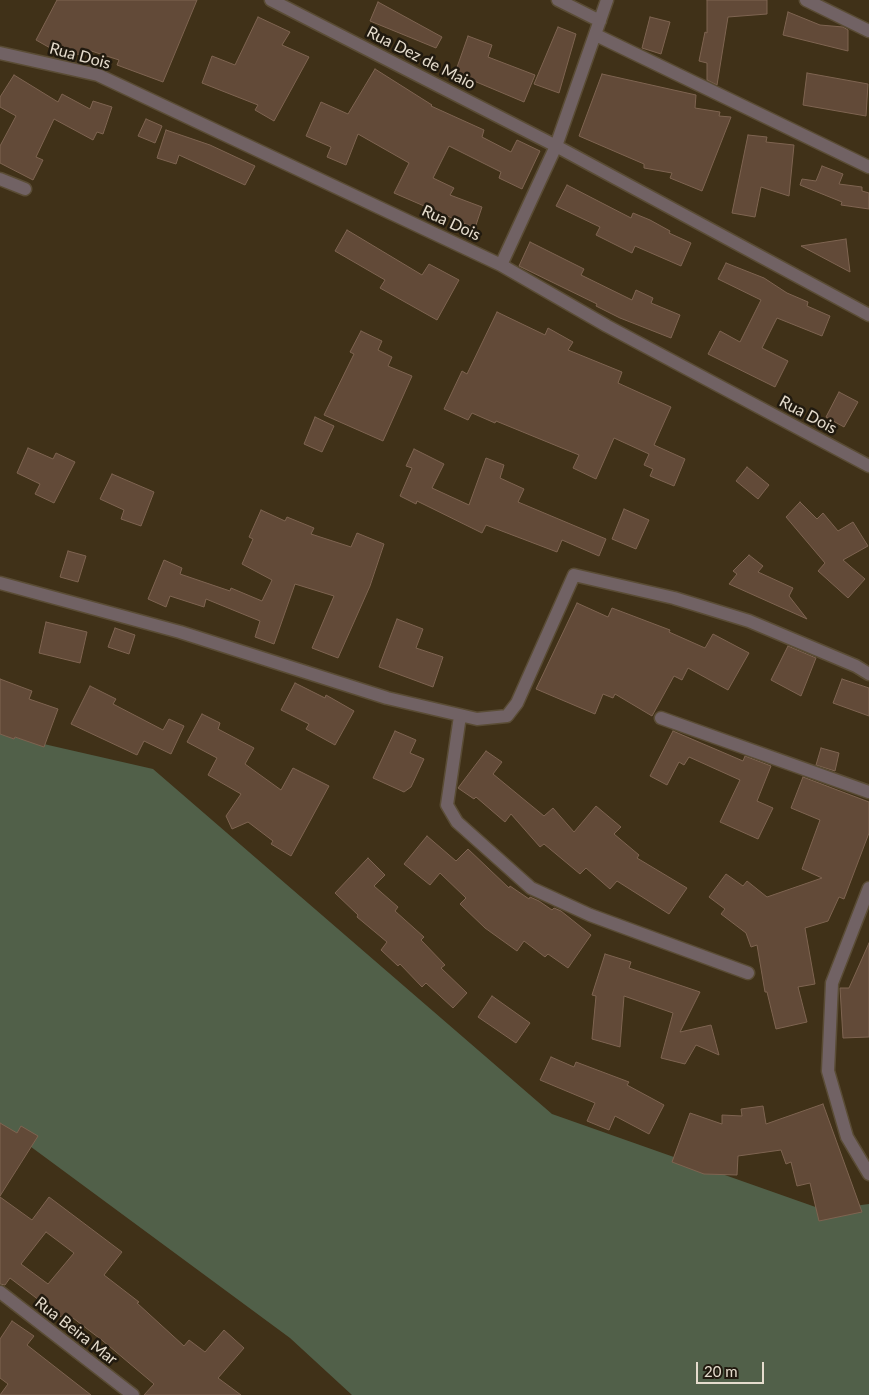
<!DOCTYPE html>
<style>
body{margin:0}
#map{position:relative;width:869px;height:1395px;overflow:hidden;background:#403118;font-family:Lato,sans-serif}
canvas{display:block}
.scale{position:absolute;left:696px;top:1362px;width:68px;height:22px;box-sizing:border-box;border:2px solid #e5dccd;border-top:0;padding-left:6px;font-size:15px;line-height:18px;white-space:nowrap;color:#e5dccd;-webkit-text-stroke:4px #211a0f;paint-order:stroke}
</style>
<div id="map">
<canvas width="869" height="1395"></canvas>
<div class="scale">20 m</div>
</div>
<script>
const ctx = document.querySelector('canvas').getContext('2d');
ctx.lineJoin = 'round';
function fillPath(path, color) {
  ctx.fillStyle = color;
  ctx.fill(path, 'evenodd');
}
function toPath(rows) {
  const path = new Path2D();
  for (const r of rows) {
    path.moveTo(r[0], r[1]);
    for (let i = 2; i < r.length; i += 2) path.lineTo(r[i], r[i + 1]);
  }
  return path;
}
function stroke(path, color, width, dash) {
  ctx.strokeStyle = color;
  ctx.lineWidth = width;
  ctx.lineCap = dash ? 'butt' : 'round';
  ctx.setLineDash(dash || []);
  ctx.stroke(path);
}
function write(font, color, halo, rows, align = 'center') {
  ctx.font = font + ' Lato,sans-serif';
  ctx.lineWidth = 5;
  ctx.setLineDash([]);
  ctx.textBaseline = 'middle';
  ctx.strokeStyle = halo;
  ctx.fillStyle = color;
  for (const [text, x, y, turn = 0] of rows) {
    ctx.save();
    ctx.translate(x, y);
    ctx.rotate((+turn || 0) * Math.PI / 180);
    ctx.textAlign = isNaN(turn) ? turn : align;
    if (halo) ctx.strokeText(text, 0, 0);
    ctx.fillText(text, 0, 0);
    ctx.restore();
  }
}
fillPath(toPath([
 [0,734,153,769,552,1114,824,1210,869,1204,869,1395,352,1395,290,1338,0,1124]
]), '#516049');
const building = toPath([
 [57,0,197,0,163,82,117,65,119,60,82,48,80,55,53,47,52,49,36,40,57,0],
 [707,0,767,0,767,14,728,17,717,85,707,80,707,63,699,61,705,32,707,33,707,0],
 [378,2,442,37,436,48,370,21,378,2],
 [788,12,820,25,843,27,848,30,848,51,783,35,788,12],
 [258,17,290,32,282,45,309,57,274,121,255,110,258,105,202,83,212,56,235,65,258,17],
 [650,17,670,22,661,54,642,48,650,17],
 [558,27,576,34,559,93,534,84,558,27],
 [468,36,492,45,488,57,535,75,524,102,455,73,468,36],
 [375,69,432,105,431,106,484,130,482,137,511,152,517,140,540,151,522,189,499,178,501,172,449,146,433,178,454,188,450,195,482,207,475,228,394,193,409,163,358,134,346,165,327,157,331,147,306,136,321,102,348,114,375,69],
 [807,73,868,84,866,116,803,105,807,73],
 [602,74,696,95,695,108,720,112,719,116,731,117,702,191,670,178,672,173,644,168,644,164,579,136,602,74],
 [14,75,58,102,62,94,90,109,93,101,112,107,103,134,97,132,93,140,54,119,36,157,43,160,33,180,0,163,0,146,16,116,0,107,0,97,14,75],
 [146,119,162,126,155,143,138,136,146,119],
 [166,130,210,145,255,166,245,185,179,155,176,164,157,158,166,130],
 [748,135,767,137,766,142,794,145,789,196,761,187,755,217,732,213,748,135],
 [822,166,843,174,839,184,862,187,862,191,869,193,869,209,841,205,842,202,800,185,802,179,816,181,822,166],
 [567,185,631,218,633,213,650,220,670,231,669,233,691,243,681,266,635,246,632,253,596,235,600,227,556,206,567,185],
 [347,230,422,275,429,264,459,280,437,320,380,288,385,280,335,251,347,230],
 [846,239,850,272,801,246,846,239],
 [530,242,584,269,581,275,632,300,636,290,653,298,651,303,680,315,671,338,620,318,596,306,597,304,519,266,530,242],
 [726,263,764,278,787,293,808,302,807,306,830,316,822,336,777,318,762,348,788,361,775,387,708,354,720,331,740,342,761,300,718,279,726,263],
 [497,312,545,335,548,328,573,342,568,350,622,372,618,383,671,407,654,445,685,459,674,486,650,476,653,469,644,465,649,454,614,438,596,479,573,468,579,455,496,421,495,423,472,413,468,420,444,409,462,371,467,374,497,312],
 [361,331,382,341,378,350,392,357,388,366,412,376,383,441,324,415,354,354,350,352,361,331],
 [839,392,858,402,844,427,826,417,839,392],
 [315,417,334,426,322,452,304,444,315,417],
 [28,448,53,459,56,453,75,462,54,503,35,494,40,484,17,473,28,448],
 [414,449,444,464,432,488,469,505,486,458,504,465,500,478,524,489,518,502,606,539,599,556,562,540,557,552,486,525,482,533,417,501,416,504,400,496,412,468,406,466,414,449],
 [747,467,769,485,758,499,736,481,747,467],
 [112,474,154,492,141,526,121,519,124,510,100,499,112,474],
 [800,502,817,519,823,513,838,531,853,522,868,546,843,560,865,579,848,598,818,571,825,563,786,517,800,502],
 [624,509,649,520,636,549,612,539,624,509],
 [261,510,285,521,287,517,314,528,311,534,351,547,357,533,384,544,370,586,338,658,312,648,334,596,295,584,274,644,255,637,260,621,206,599,204,607,170,596,166,607,148,599,164,560,182,568,180,574,230,591,231,588,262,601,272,580,242,564,253,539,249,537,261,510],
 [68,551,86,556,78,582,60,577,68,551],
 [749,555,763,566,758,572,793,588,789,596,807,619,729,584,737,574,733,571,749,555],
 [577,603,608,617,612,608,670,630,669,632,705,648,713,634,749,653,728,690,688,668,682,680,674,676,652,716,615,694,613,698,603,694,595,714,536,689,577,603],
 [397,619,423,629,416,648,443,657,433,687,379,667,397,619],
 [46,622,87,632,80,663,39,653,46,622],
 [115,628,135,635,129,654,108,647,115,628],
 [788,646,816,658,801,696,771,680,788,646],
 [0,679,32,691,29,699,58,709,44,747,15,737,14,739,0,734,0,679],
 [842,679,869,688,869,716,833,703,842,679],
 [295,683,325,698,326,695,354,711,335,745,306,729,309,724,281,710,295,683],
 [90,686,116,699,113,704,163,730,169,719,184,726,171,754,144,741,137,755,71,724,90,686],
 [202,714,220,723,218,729,254,748,245,764,281,790,293,768,329,786,291,856,271,844,273,841,248,822,232,829,226,816,241,794,208,775,217,758,187,742,202,714],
 [395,731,416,740,410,753,424,759,411,787,404,792,373,778,395,731],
 [673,731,743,761,745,756,771,766,757,801,773,808,758,839,720,822,740,780,689,757,684,765,679,762,667,785,650,776,673,731],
 [821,748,839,753,835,771,816,765,821,748],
 [486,751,502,762,493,774,544,816,553,808,574,832,596,806,621,827,614,834,639,855,637,858,687,888,669,914,617,881,610,889,586,868,580,874,544,844,540,847,511,814,505,822,476,797,474,799,458,788,486,751],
 [803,777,869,802,869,833,844,899,839,897,828,921,805,928,815,984,798,987,807,1022,776,1029,767,992,765,992,757,945,751,947,746,933,721,914,725,909,709,897,726,874,743,886,747,881,767,897,822,878,802,869,820,820,791,808,803,777],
 [427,836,456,861,468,849,509,888,510,886,529,899,530,897,539,901,552,910,554,908,561,911,591,935,568,968,548,954,545,957,524,941,517,951,485,928,460,904,466,898,440,873,430,885,404,864,427,836],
 [368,858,385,875,374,886,398,907,395,911,424,937,421,940,445,965,441,968,467,993,453,1008,426,983,422,987,400,964,398,966,381,950,387,942,357,917,358,915,335,893,368,858],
 [869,943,869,1037,843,1038,840,988,849,988,869,943],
 [605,954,631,962,629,968,700,992,680,1032,711,1025,719,1055,696,1045,685,1064,661,1058,673,1013,624,996,620,1047,592,1039,596,996,592,995,605,954],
 [492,996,530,1023,516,1043,478,1017,492,996],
 [551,1057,574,1067,576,1062,629,1082,627,1085,664,1105,649,1134,615,1116,609,1130,587,1121,595,1103,540,1080,551,1057],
 [823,1104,862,1212,819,1221,810,1183,797,1186,791,1162,786,1164,781,1150,738,1156,737,1175,704,1174,672,1162,690,1113,722,1124,722,1115,742,1116,741,1109,763,1106,766,1124,823,1104],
 [0,1123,17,1133,21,1126,38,1136,0,1196,0,1123],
 [0,1197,32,1220,49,1197,122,1252,104,1275,139,1302,137,1303,184,1346,189,1340,205,1352,224,1330,244,1348,218,1378,241,1395,144,1395,154,1384,103,1341,73,1318,69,1323,10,1278,5,1285,0,1284,0,1197],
 [46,1232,74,1253,48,1284,21,1264,46,1232],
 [12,1321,34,1336,27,1345,91,1395,0,1395,8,1384,0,1378,0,1339,12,1321]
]);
fillPath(building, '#624a38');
stroke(building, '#7e6451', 1);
const street = toPath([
 [271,0,556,146,869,315],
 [558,0,600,21],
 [806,0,869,31],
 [596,35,869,167],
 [0,53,98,75,501,265,607,326,869,466],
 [0,179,25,189],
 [501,265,556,146,607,0],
 [0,583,180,632,387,698,477,719,507,716,517,703,574,575,674,598,749,621,856,666,869,674],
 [460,716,447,805,457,822,531,888,590,915,748,973],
 [661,718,869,792],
 [869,888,832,983,828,1071,847,1137,869,1174],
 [0,1292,133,1395]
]);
stroke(street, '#5a4c35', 15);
stroke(street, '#716264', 12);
write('16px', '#e5dccd', '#211a0f', [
 ["Rua Dois",80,56,15],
 ["Rua Dez de Maio",421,58,27],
 ["Rua Dois",451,223,25],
 ["Rua Dois",808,415,28],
 ["Rua Beira Mar",76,1331,38]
]);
</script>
